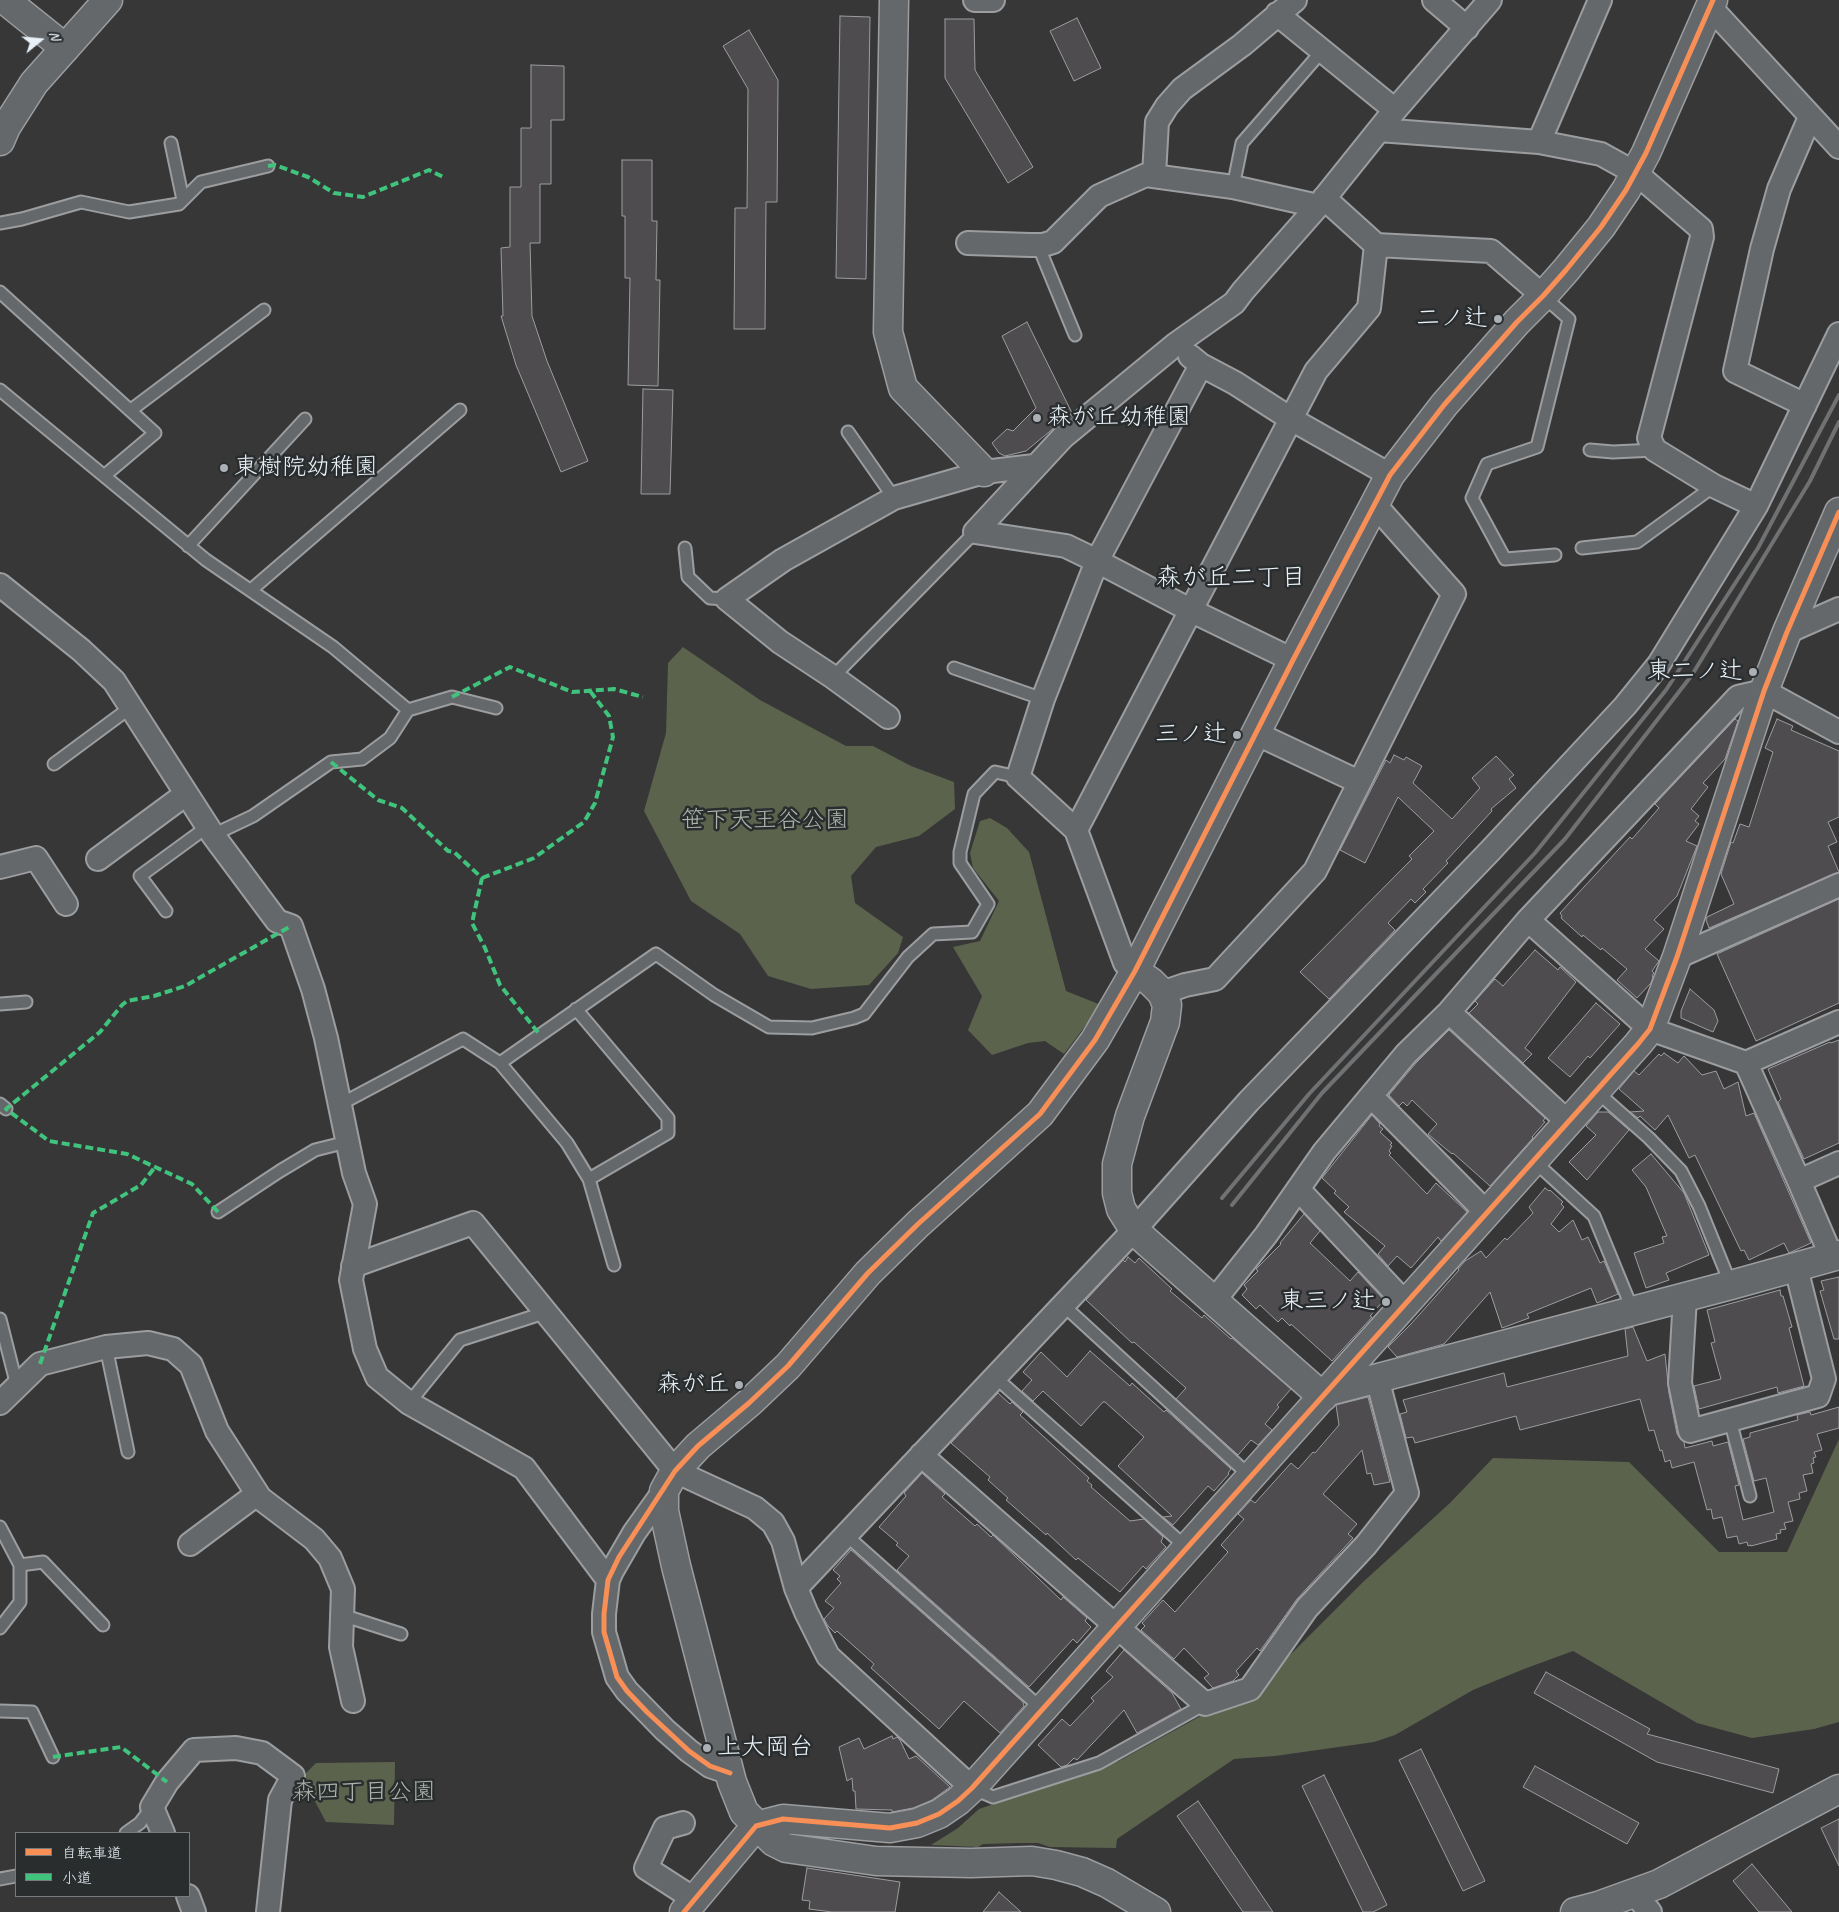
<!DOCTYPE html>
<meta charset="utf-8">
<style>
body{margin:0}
#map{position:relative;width:1839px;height:1912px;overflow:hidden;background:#373738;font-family:Caveat,"Klee One",sans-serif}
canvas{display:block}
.legend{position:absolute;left:15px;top:1832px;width:175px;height:65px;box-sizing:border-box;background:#2a2d2e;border:1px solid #767b7f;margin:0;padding:6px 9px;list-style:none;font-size:15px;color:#e8f1f8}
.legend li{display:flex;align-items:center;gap:10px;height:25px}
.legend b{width:25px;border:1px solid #767b7f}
.north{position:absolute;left:15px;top:15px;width:50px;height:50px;-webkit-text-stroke:4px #2a2d2e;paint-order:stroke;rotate:73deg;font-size:14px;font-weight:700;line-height:20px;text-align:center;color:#e8f1f8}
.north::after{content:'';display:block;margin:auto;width:18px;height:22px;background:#e8f1f8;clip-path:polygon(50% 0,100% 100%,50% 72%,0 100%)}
</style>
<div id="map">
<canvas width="1839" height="1912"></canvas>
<ul class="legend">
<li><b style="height:6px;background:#f78f57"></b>自転車道</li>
<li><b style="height:6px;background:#40c37c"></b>小道</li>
</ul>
<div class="north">N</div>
</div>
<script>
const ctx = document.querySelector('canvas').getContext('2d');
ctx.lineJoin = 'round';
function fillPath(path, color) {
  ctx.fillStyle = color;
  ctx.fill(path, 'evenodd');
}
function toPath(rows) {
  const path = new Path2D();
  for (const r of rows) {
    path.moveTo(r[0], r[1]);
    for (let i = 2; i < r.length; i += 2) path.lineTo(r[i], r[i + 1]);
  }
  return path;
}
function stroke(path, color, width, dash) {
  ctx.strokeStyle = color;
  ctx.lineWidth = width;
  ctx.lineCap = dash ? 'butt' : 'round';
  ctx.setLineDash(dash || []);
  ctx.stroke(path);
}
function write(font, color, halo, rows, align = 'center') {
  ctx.font = font + ' Caveat,"Klee One",sans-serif';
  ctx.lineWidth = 5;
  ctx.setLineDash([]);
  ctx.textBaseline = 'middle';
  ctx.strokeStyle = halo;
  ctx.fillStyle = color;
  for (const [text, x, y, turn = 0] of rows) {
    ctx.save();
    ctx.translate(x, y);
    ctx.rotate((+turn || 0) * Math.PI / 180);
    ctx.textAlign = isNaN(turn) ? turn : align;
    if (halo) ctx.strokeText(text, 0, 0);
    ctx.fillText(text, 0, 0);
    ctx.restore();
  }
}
fillPath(toPath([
 [683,647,760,700,846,746,873,746,911,766,954,782,955,809,919,836,876,847,851,876,855,903,903,937,898,953,869,985,811,989,768,976,740,934,691,901,644,811,666,733,668,663],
 [990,818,1007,828,1029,852,1066,991,1101,1005,1064,1054,1045,1041,1028,1043,992,1055,968,1030,982,996,953,947,980,941,999,901,973,868,970,853,980,821],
 [1839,1439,1839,1722,1814,1729,1752,1738,1697,1723,1573,1651,1524,1669,1473,1690,1395,1735,1374,1742,1275,1756,1234,1759,1117,1839,1116,1848,1050,1847,1038,1843,1020,1843,983,1844,978,1847,931,1845,958,1828,979,1809,1119,1761,1206,1713,1253,1692,1363,1582,1450,1503,1493,1458,1629,1462,1719,1552,1787,1552],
 [395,1762,394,1825,326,1822,302,1777,316,1763]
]), '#5c634d');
const building = toPath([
 [840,16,870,17,866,279,836,278,840,16],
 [1077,18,1101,68,1074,81,1050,31,1077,18],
 [945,19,974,19,975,70,1033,167,1008,183,945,78,945,19],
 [749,30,778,80,777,202,766,202,765,329,734,329,735,208,747,208,748,89,723,46,749,30],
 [531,65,564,66,564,120,551,120,551,184,540,184,540,243,530,243,532,316,547,361,588,461,561,472,516,365,501,316,503,316,501,248,510,247,510,187,521,187,521,128,531,128,531,65],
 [622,160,652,160,652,221,657,221,656,280,660,280,658,386,628,385,630,278,625,278,625,216,622,216,622,160],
 [1027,322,1072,413,1026,451,1005,456,999,453,992,443,1007,429,1013,431,1036,408,1002,336,1027,322],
 [643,389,673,390,670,494,641,494,643,389],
 [1735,719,1738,721,1725,759,1703,783,1708,787,1691,809,1699,816,1695,821,1699,824,1686,841,1697,846,1677,896,1654,920,1664,929,1645,949,1659,961,1652,971,1654,973,1652,976,1653,977,1651,983,1637,998,1617,980,1627,969,1602,948,1601,950,1583,935,1582,937,1561,918,1562,916,1560,913,1630,837,1632,839,1659,808,1655,804,1735,719],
 [1777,719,1793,726,1791,730,1839,751,1839,817,1828,822,1837,842,1828,846,1839,872,1709,928,1706,920,1707,917,1734,904,1721,874,1731,842,1733,843,1740,824,1749,827,1773,752,1765,748,1777,719],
 [1394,755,1404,760,1406,757,1422,766,1413,783,1452,819,1480,788,1472,778,1496,756,1514,775,1509,779,1516,788,1491,809,1492,811,1446,861,1448,863,1423,889,1426,892,1415,903,1411,899,1388,923,1395,930,1329,999,1300,972,1412,859,1409,856,1434,831,1398,797,1365,863,1340,850,1386,760,1390,763,1394,755],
 [1839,899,1839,1003,1756,1041,1717,954,1839,899],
 [1535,950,1558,970,1560,967,1576,982,1525,1048,1532,1054,1523,1063,1469,1013,1478,1004,1475,1001,1495,979,1503,986,1535,950],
 [1690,989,1714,1010,1718,1021,1713,1032,1681,1018,1681,1011,1690,989],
 [1596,1003,1620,1024,1590,1058,1588,1056,1570,1077,1548,1058,1596,1003],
 [1449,1030,1545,1118,1543,1121,1545,1122,1532,1137,1533,1138,1490,1186,1453,1153,1452,1154,1428,1134,1437,1124,1412,1100,1407,1106,1403,1102,1399,1106,1389,1095,1416,1063,1449,1030],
 [1839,1040,1839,1143,1804,1159,1778,1102,1781,1099,1768,1069,1830,1042,1831,1043,1839,1040],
 [1664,1053,1678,1063,1684,1056,1702,1075,1716,1071,1724,1089,1738,1082,1746,1116,1754,1113,1811,1243,1789,1253,1784,1243,1749,1260,1744,1250,1741,1251,1695,1155,1689,1158,1668,1115,1655,1130,1640,1116,1638,1118,1630,1112,1644,1111,1619,1089,1634,1071,1639,1075,1659,1054,1661,1056,1664,1053],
 [1598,1112,1608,1112,1629,1130,1587,1180,1569,1162,1596,1135,1586,1126,1598,1112],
 [1372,1115,1380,1124,1379,1126,1383,1129,1380,1132,1392,1143,1390,1145,1392,1146,1389,1151,1391,1153,1389,1155,1427,1194,1436,1183,1467,1212,1441,1241,1438,1237,1411,1268,1397,1256,1388,1266,1378,1254,1385,1246,1344,1212,1349,1207,1334,1193,1336,1191,1322,1178,1372,1115],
 [1651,1154,1684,1193,1709,1255,1666,1273,1669,1280,1646,1288,1634,1253,1664,1243,1662,1237,1667,1236,1646,1187,1632,1170,1651,1154],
 [1545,1188,1549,1191,1550,1190,1563,1202,1561,1204,1564,1207,1551,1224,1559,1232,1573,1220,1582,1240,1588,1237,1600,1263,1604,1261,1618,1294,1597,1303,1591,1288,1527,1314,1529,1318,1502,1328,1490,1292,1444,1344,1397,1357,1388,1347,1411,1324,1459,1270,1458,1269,1465,1261,1481,1251,1486,1258,1505,1238,1507,1240,1533,1213,1529,1207,1545,1188],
 [1304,1214,1320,1231,1310,1243,1350,1281,1358,1272,1384,1300,1370,1316,1372,1317,1332,1361,1291,1324,1290,1326,1282,1318,1278,1322,1260,1305,1256,1309,1242,1295,1247,1289,1244,1285,1258,1271,1256,1269,1281,1244,1280,1243,1304,1214],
 [1128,1257,1135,1263,1139,1258,1172,1289,1170,1291,1202,1318,1204,1315,1231,1339,1232,1338,1291,1389,1277,1405,1279,1407,1265,1424,1272,1430,1258,1445,1251,1440,1238,1455,1176,1399,1186,1388,1134,1342,1132,1343,1086,1300,1123,1260,1125,1262,1128,1257],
 [1839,1277,1839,1339,1834,1339,1820,1291,1824,1290,1821,1281,1839,1277],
 [1780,1290,1781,1296,1783,1296,1792,1327,1789,1328,1804,1386,1778,1393,1777,1387,1699,1409,1694,1386,1721,1379,1711,1343,1715,1342,1707,1310,1780,1290],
 [1633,1327,1647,1361,1665,1354,1669,1393,1677,1434,1684,1442,1685,1448,1712,1441,1713,1446,1728,1442,1739,1485,1735,1486,1743,1520,1774,1512,1766,1478,1754,1481,1743,1439,1750,1437,1750,1433,1798,1420,1797,1415,1810,1412,1811,1415,1839,1407,1839,1428,1817,1434,1822,1450,1814,1452,1816,1457,1813,1458,1814,1463,1811,1464,1813,1473,1803,1475,1807,1491,1799,1493,1800,1499,1788,1502,1793,1521,1784,1523,1786,1529,1780,1530,1781,1533,1776,1534,1777,1539,1751,1546,1751,1545,1748,1546,1747,1542,1739,1544,1737,1536,1727,1538,1722,1517,1713,1519,1711,1509,1707,1510,1694,1462,1672,1468,1670,1460,1665,1462,1662,1450,1660,1451,1654,1430,1649,1431,1640,1399,1520,1430,1516,1416,1415,1443,1413,1437,1406,1438,1400,1414,1407,1412,1403,1400,1504,1373,1507,1387,1628,1356,1625,1329,1633,1327],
 [1090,1351,1130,1386,1132,1383,1164,1412,1166,1410,1231,1469,1228,1473,1229,1474,1214,1491,1208,1486,1173,1525,1163,1517,1172,1516,1118,1466,1144,1437,1105,1402,1103,1402,1081,1426,1043,1391,1033,1401,1022,1391,1032,1380,1023,1372,1041,1352,1067,1377,1090,1351],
 [998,1393,1010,1404,1012,1402,1023,1412,1020,1415,1089,1478,1087,1481,1092,1485,1091,1487,1130,1521,1144,1519,1163,1537,1161,1542,1166,1547,1146,1569,1143,1566,1120,1592,1078,1558,1076,1560,1047,1533,1046,1535,1006,1500,1008,1498,988,1480,990,1477,951,1443,998,1393],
 [1368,1397,1390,1482,1374,1485,1371,1473,1367,1474,1362,1450,1323,1494,1357,1524,1348,1534,1353,1538,1297,1599,1260,1651,1257,1648,1236,1671,1239,1675,1233,1681,1213,1688,1204,1678,1209,1674,1184,1648,1174,1659,1141,1630,1145,1626,1142,1623,1163,1600,1175,1612,1228,1552,1221,1545,1244,1519,1238,1514,1251,1500,1255,1503,1291,1463,1298,1469,1313,1452,1315,1453,1339,1425,1336,1405,1368,1397],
 [922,1473,945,1494,942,1497,975,1526,977,1524,991,1537,993,1535,1061,1600,1063,1597,1087,1618,1085,1621,1091,1627,1077,1643,1073,1639,1029,1687,897,1570,909,1556,896,1545,898,1543,879,1527,906,1496,904,1493,922,1473],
 [851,1550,1023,1702,1024,1706,1000,1733,964,1701,939,1729,871,1668,874,1664,837,1631,835,1633,828,1626,824,1619,834,1608,825,1601,841,1583,837,1579,840,1576,833,1570,851,1550],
 [1124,1650,1172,1693,1181,1709,1137,1733,1124,1710,1077,1760,1074,1758,1067,1765,1061,1767,1038,1745,1062,1719,1070,1726,1094,1701,1091,1698,1113,1677,1106,1671,1124,1650],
 [1546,1672,1650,1729,1647,1734,1779,1769,1773,1793,1657,1762,1534,1693,1546,1672],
 [892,1736,893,1739,897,1737,900,1740,909,1759,916,1756,950,1787,932,1800,913,1808,892,1812,892,1810,856,1809,855,1791,853,1791,852,1778,847,1781,839,1747,859,1738,864,1749,892,1736],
 [1421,1749,1485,1881,1463,1891,1399,1760,1421,1749],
 [1535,1766,1639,1823,1627,1844,1523,1787,1535,1766],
 [1324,1775,1387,1905,1373,1912,1363,1912,1302,1786,1324,1775],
 [1198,1801,1273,1912,1243,1912,1177,1816,1198,1801],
 [1839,1819,1839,1866,1821,1828,1839,1819],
 [1752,1864,1792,1912,1759,1912,1733,1881,1752,1864],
 [807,1868,900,1882,895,1912,832,1912,809,1909,810,1901,802,1900,807,1868],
 [999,1892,1021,1912,983,1912,999,1892]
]);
fillPath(building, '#4f4c4f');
stroke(building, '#9b9d9f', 1);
const service = toPath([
 [171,143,183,200],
 [1233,187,1242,143,1322,51],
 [0,223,22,219,81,202,129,212,179,204,201,182,268,166],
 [1038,245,1075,335],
 [0,292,155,433,104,476],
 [1543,296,1569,319,1537,447,1487,464,1472,498,1505,559,1555,555],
 [0,390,206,560,333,647,408,710,452,697,496,708],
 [131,410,264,310],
 [848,432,894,498],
 [1590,450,1613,452,1655,450],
 [188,546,305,419],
 [685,548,688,577,710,598,727,599],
 [1582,548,1637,542,1714,486],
 [251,590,460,410],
 [954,668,1043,699],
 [833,677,975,532],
 [54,764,131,707],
 [213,835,253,816,331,762,362,759,390,738,408,710],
 [166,911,140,876,207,827],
 [0,1004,26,1002],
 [576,1009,668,1118,668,1133,589,1179],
 [500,1063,656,954,714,995,769,1027,812,1028,854,1018,864,1014,908,957,933,934,972,932,988,904,960,863,960,852,974,794,995,772,1018,777],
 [1596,1091,1649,1138,1681,1171,1699,1206,1731,1285],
 [0,1104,6,1109],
 [339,1105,463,1039,500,1063,567,1143,589,1179,614,1265],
 [1534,1161,1594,1216,1633,1311],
 [218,1212,280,1171,315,1150,347,1142],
 [1063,1305,1251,1477],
 [0,1319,17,1386],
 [106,1347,128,1452],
 [995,1377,1187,1548],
 [409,1403,460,1340,547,1312],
 [1730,1420,1750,1496],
 [0,1527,20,1565,43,1562,103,1625],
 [846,1535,1042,1709],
 [342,1615,401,1634],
 [0,1628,20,1602,20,1565],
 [0,1711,32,1712,53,1757],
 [972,1788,993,1797,1099,1763,1205,1704],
 [126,1833,140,1823,152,1807],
 [0,1879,16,1876]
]);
const minor = toPath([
 [975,0,993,0],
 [1434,0,1467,28],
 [1710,7,1839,147],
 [1277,14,1395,110],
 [1379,130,1539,142,1601,154,1637,174,1701,229,1702,237,1649,438,1655,450,1714,486,1756,506],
 [1539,142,1600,0],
 [1154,175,1157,122,1167,106,1182,89,1242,45,1295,0],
 [1324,198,1376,245,1491,251,1543,296],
 [968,243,1030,245,1043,245,1053,242,1099,196,1146,175,1233,187,1318,206],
 [1190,356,1201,365,1235,383,1291,419,1390,475],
 [1805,405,1735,371,1762,249,1779,189,1810,117],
 [975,532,1063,437,1176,344,1234,303,1243,291,1318,206,1395,110,1490,0],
 [975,532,1066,546,1097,561,1201,365],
 [0,585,81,650,114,681,213,835,277,921,291,926,313,989,326,1038,354,1173,365,1204,351,1280,365,1349,377,1377,409,1403,524,1468,608,1580],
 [1787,632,1839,609],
 [888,717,833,677,780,642,727,599,783,560,894,498,984,472,1034,466],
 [1255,733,1359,782],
 [1076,830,1316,371,1369,308,1376,245],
 [98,859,186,794],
 [0,867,36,858,66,904],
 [1528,920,1650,1029,1746,1063,1839,1022],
 [1677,957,1839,885],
 [1135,971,1125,963,1076,830,1018,777,1043,699,1097,561,1192,611,1293,660],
 [1162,993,1185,985,1215,979,1315,871,1454,594,1375,505],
 [1449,1012,1569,1123],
 [1746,1063,1799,1181,1839,1163],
 [1371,1096,1487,1213],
 [1799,1181,1832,1258],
 [1298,1189,1406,1304],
 [353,1266,473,1223,675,1471,755,1508,773,1523,783,1541,796,1588,806,1612,828,1656,972,1788],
 [1685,1297,1680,1383,1690,1431,1818,1396,1824,1379,1796,1268],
 [1213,1302,1266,1235,1324,1152,1406,1054,1449,1012,1528,920,1738,697,1764,691,1839,732],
 [0,1403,40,1364,106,1347,148,1343,173,1349,191,1365,217,1431,260,1498,314,1539,330,1558,343,1589,341,1647,353,1701],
 [921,1455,1205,1704,1250,1689,1307,1608,1366,1545,1407,1493,1377,1378],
 [664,1491,634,1533,612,1571,608,1580,604,1614,604,1632,617,1677,627,1691,665,1730,689,1751,710,1766,730,1773],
 [190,1544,257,1494],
 [796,1588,1134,1230,1249,1101,1490,851,1625,706,1659,664,1756,506,1839,334],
 [683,1823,665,1828,646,1868,694,1899],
 [163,1833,152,1807,167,1782,194,1750,236,1748,262,1753,293,1776,280,1800,268,1912],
 [1634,1893,1650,1912],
 [188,1896,194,1912]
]);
const tertiary = toPath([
 [5,0,65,48],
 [894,0,888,332,903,388,984,472],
 [1135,971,1151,982,1162,993,1167,1005,1165,1022,1130,1116,1117,1164,1117,1193,1121,1209,1134,1230,1147,1242,1323,1397],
 [1329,1391,1731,1285,1839,1255],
 [684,1912,756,1826,783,1819,890,1828,917,1823,939,1814,958,1801,972,1788,1638,1044,1650,1029,1677,957,1764,691,1787,632,1839,512],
 [1156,1912,1107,1883,1082,1872,1056,1865,1032,1861,971,1863,876,1861,786,1848,774,1842,744,1812,732,1782,676,1566,664,1511,664,1491,675,1471,698,1446,749,1403,788,1366,868,1273,918,1224,1040,1114,1095,1040,1135,971,1293,660,1390,475,1444,405,1517,322,1543,296,1566,270,1601,227,1626,190,1646,153,1713,0],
 [1575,1912,1598,1906,1659,1884,1839,1789]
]);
const primary = toPath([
 [0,141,6,127,34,83,108,0]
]);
stroke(service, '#9b9d9f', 15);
stroke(minor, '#9b9d9f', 26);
stroke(tertiary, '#9b9d9f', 31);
stroke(primary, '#9b9d9f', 31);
stroke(service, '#65686b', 11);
stroke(minor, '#65686b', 22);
stroke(tertiary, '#65686b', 28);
stroke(primary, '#65686b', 28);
stroke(toPath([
 [1222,1198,1309,1094,1535,853,1666,690,1758,548,1839,395],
 [1232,1205,1322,1093,1565,839,1692,675,1810,481,1839,422]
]), '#6f7172', 4);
stroke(toPath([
 [268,166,275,165,308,177,334,193,363,197,429,170,443,177],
 [452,697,510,667,572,692,614,689,643,697],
 [331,762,378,800,402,808,448,851,454,852,482,878,472,923,485,948,500,985,540,1035],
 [482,878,534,858,584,822,595,803,613,737,609,716,590,691],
 [218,1212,192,1184,127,1154,49,1141,6,1109,100,1032,122,1005,127,1001,154,996,185,986,291,926],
 [40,1364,93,1213,141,1185,155,1167],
 [53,1757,121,1747,167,1782]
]), '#40c37c', 4, [8, 4]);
stroke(toPath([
 [730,1773,710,1766,689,1751,647,1712,627,1691,617,1677,604,1632,604,1614,608,1580,619,1557,675,1471,698,1446,749,1403,788,1366,868,1273,918,1224,1040,1114,1095,1040,1135,971,1293,660,1390,475,1444,405,1517,322,1543,296,1566,270,1601,227,1626,190,1646,153,1713,0],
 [684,1912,756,1826,783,1819,890,1828,917,1823,939,1814,958,1801,972,1788,1638,1044,1650,1029,1677,957,1764,691,1787,632,1839,512]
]), '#f78f57', 5);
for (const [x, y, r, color] of [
 [1498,319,5,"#aab0b5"],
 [1037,418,5,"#aab0b5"],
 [224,468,5,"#aab0b5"],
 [1753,672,5,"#aab0b5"],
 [1237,735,5,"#aab0b5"],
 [1386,1302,5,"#aab0b5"],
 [739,1385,5,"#aab0b5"],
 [707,1748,5,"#aab0b5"]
]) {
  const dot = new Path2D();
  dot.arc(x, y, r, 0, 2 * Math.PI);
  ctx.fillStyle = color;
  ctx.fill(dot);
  stroke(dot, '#2a2d2e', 2);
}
write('24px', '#e8f1f8', '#2a2d2e', [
 ["二ノ辻",1488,319],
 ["森が丘幼稚園",1047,418,"left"],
 ["東樹院幼稚園",234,468,"left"],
 ["東二ノ辻",1743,672],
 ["三ノ辻",1227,735],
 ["東三ノ辻",1376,1302],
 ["森が丘",729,1385],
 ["上大岡台",717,1748,"left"]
], 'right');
write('24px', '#acb4ac', '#2a2d2e', [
 ["笹下天王谷公園",765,821],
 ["森四丁目公園",364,1793]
]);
write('25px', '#e8f1f8', '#2a2d2e', [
 ["森が丘二丁目",1231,578]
]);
</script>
